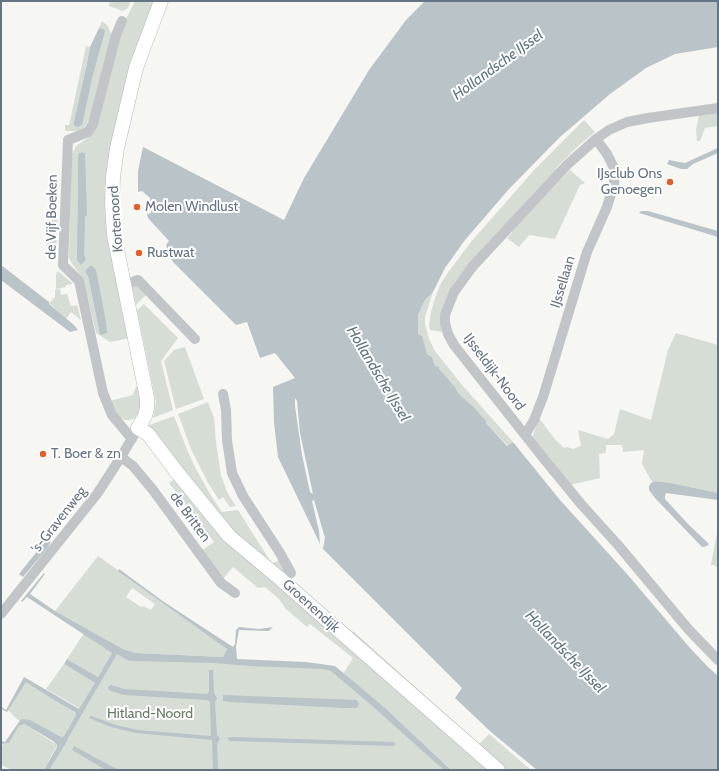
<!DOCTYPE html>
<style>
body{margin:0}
#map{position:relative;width:719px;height:771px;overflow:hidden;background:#f6f6f2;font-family:Cabin,sans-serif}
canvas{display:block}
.frame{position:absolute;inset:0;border:2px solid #657483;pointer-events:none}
</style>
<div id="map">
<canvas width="719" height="771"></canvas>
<div class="frame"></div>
</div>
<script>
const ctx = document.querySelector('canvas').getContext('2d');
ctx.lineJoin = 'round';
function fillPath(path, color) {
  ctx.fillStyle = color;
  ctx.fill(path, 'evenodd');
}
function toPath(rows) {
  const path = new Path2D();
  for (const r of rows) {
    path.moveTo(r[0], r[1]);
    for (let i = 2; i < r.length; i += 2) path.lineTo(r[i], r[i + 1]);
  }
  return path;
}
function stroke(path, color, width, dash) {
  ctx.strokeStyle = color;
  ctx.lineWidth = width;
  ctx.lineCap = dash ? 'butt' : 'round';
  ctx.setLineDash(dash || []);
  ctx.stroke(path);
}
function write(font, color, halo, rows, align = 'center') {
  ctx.font = font + ' Cabin,sans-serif';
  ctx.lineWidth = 4;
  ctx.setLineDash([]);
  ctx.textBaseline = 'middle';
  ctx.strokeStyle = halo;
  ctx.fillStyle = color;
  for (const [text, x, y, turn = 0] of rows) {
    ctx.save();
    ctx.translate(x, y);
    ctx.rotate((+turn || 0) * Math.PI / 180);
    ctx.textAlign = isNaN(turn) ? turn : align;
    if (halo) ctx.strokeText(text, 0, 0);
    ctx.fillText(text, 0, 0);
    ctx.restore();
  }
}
fillPath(toPath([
 [110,1,131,1,128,8,123,11,109,6],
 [135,1,156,1,112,151,130,338,110,342,96,333,83,279,71,262,69,257,71,157,76,146,92,135,124,23],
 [80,152,84,152,84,254,86,259,77,260,78,157],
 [88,276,107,332,100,335],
 [102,21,108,26,111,34,111,38,89,120,84,128,78,131,66,131,65,129,65,125,69,125,70,121,86,46,90,47,74,125,92,79,105,32,101,28,99,28],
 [718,112,718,126,705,128,700,141,697,141,696,130,699,115],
 [584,120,595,132,578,146,556,168,555,173,467,267,455,282,449,292,443,332,430,330,429,325,431,312,435,298,441,283,449,271,471,242,535,169],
 [570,170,585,183,580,185,555,239,529,235,519,247,507,238,512,233,512,230],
 [51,211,58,216,56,252,46,245,48,243,46,241,50,234],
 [58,271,72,283,72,284,66,285,66,287,56,289,56,274],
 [136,285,146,295,136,305,132,286],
 [60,289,61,295,67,294,71,306,77,305,81,320,71,312,66,319,49,303,55,297,55,290],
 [433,292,425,317,425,324,429,339,435,351,462,385,513,442,508,446,486,423,475,408,461,396,455,390,456,388,435,366,432,357,427,354,418,334,418,315,425,300],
 [144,304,178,338,161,361,173,410,153,418,156,402,137,310],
 [676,333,718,345,718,493,671,483,655,481,652,482,642,464,644,450,623,452,622,445,606,445,606,453,599,454,600,478,570,485,533,439,533,435,539,418,554,438,564,448,567,447,573,449,581,446,578,430,608,439,614,434,620,409,651,420,668,350],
 [185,347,204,399,176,409,164,361,174,350],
 [141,386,140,408,138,414,135,418,130,420,124,420,118,416,110,401,133,395,136,387],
 [208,402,214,418,216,442,221,476,228,494,236,506,230,507,223,497,219,500,208,483,191,449,178,414],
 [174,416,188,452,196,469,210,494,222,512,238,510,272,564,279,560,286,571,280,573,233,535,150,428,149,425],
 [177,477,203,511,493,770,451,770,384,707,343,674,353,658,310,624,307,627,286,609,279,599,265,587,258,588,233,567,222,580,201,551,214,542,169,483],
 [718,527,718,568,714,565,711,565],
 [98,556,227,648,223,657,135,653,123,649,55,611],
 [132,588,155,604,151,610,143,606,141,607,126,597],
 [344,629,354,632,479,744,489,734,531,770,505,770,430,703],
 [84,633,112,653,98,677,67,659],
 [116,651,130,656,333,668,447,770,47,770],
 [64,664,95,683,64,736,61,737,21,719,19,721,8,710,26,681,54,700,72,710,76,714,79,708,46,689],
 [24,724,57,745,44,770,12,770,1,765,1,748,3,744,9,743,19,726]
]), '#d6ddd4');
fillPath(toPath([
 [425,1,718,1,718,47,675,54,646,68,610,94,560,137,509,189,465,240,445,268,433,292,425,300,418,315,418,334,422,336,427,354,432,357,435,366,439,367,439,369,456,388,456,390,461,396,475,408,482,417,485,419,486,423,507,446,513,442,560,500,627,574,690,648,708,667,718,676,718,770,537,770,491,732,455,698,462,688,323,549,320,544,278,457,274,422,273,387,295,378,275,353,260,358,247,322,236,325,173,262,166,245,169,241,148,218,147,214,151,213,150,198,142,191,138,192,138,171,143,147,284,220,304,178,369,70,406,20],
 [99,28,104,29,105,32,92,79,82,125,77,127,74,125,74,122,87,63,90,47],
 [718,148,718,153,693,164,687,169,681,169,667,164,669,160,685,163],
 [82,152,85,153,87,215,85,217,84,254,86,259,81,265,77,260,77,255,78,157,79,153],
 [641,211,648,211,718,231,718,237,639,213],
 [1,265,49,302,49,304,74,325,78,330,70,332,1,280],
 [90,266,92,266,96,270,106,322,107,333,100,335,88,276,85,271],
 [655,481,671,483,718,493,718,500,666,493,665,496,665,499,688,524,709,544,707,546,702,547,655,498,649,490,649,486,651,483],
 [46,540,51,540,49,546,23,577,19,574],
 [119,569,164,602,233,647,235,644,236,630,239,627,259,629,273,627,269,631,266,631,239,630,236,647,237,659,306,662,335,666,384,707,451,770,444,770,370,704,331,671,323,669,251,666,214,663,133,661,127,660,117,654,68,738,66,743,49,770,44,770,57,747,57,745,53,741,24,724,19,726,9,743,2,744,1,741,5,742,21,719,30,720,61,737,64,736,76,715,75,712,54,700,26,682,7,712,1,709,1,707,6,710,24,677,79,709,95,683,64,664,67,659,98,677,112,653,27,597,22,602,21,601,44,573,45,574,30,594,55,611,123,649,135,653,223,657,227,649,118,571],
 [209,670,213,670,214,693,217,698,215,703,217,735,220,739,217,744,218,770,213,770,212,740,136,733,111,727,89,718,91,716,116,725,138,730,211,736,210,702,207,700,124,695,111,691,109,690,108,687,111,685,124,689,207,694,209,692],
 [223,695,357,700,359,704,357,708,343,708,229,702,223,701],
 [231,737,394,742,395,744,394,746,230,741,227,738],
 [74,746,96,758,119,770,106,770,72,750]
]), '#b9c3c8');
fillPath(toPath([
 [295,398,297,401,300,433,313,494,310,492,302,455,295,406],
 [314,500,325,538,323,549,320,544,319,531,312,501]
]), '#f6f6f2');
const secondary = toPath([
 [161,1,136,68,117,148,113,177,112,204,114,235,147,398,147,408,145,416,138,428,148,434,176,471,229,536,278,577,498,770]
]);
stroke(secondary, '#b3b8bd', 15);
stroke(toPath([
 [122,21,116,35,93,124,88,132,68,140,63,265,79,281,103,393,112,415,132,439],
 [718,108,648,118,627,122,609,130,596,139,568,164,473,266,454,292,445,315,445,323,448,334,454,345,544,459,581,504,618,545,689,630,718,660],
 [124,285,138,280,195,339],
 [223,394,226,410,227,440,232,473,243,496,280,553,291,573,278,577],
 [525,435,534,420,543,397,587,252,607,207,614,184,614,168,607,154,596,139],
 [121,457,133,466,153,490,221,583,235,593],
 [1,614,97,494,121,457,135,433]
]), '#c1c5c8', 10);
stroke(secondary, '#fff', 14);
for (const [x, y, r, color] of [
 [670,182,4,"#df602a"],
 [137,207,4,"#df602a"],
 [139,253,4,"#df602a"],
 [43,454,4,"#df602a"]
]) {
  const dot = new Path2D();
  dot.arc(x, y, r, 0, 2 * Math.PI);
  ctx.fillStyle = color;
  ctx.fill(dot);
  stroke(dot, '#fff', 1.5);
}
write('14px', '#657483', '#fff', [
 ["IJsclub Ons",662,174,"right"],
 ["Genoegen",662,190,"right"],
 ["Molen Windlust",145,207],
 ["Rustwat",147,253],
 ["T. Boer & zn",51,454]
], 'left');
write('14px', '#657483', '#fff', [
 ["de Vijf Boeken",52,217,-89],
 ["Kortenoord",116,219,-94],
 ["IJssellaan",563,282,-73],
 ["IJsseldijk-Noord",494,372,53],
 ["de Britten",190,517,54],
 ["'s-Gravenweg",59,520,-52],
 ["Groenendijk",311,606,42]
]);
write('14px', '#677a64', '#fff', [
 ["Hitland-Noord",150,714]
]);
write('italic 15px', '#61757f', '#fff', [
 ["Hollandsche IJssel",498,65,-36],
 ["Hollandsche IJssel",378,374,59],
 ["Hollandsche IJssel",565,652,46]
]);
</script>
